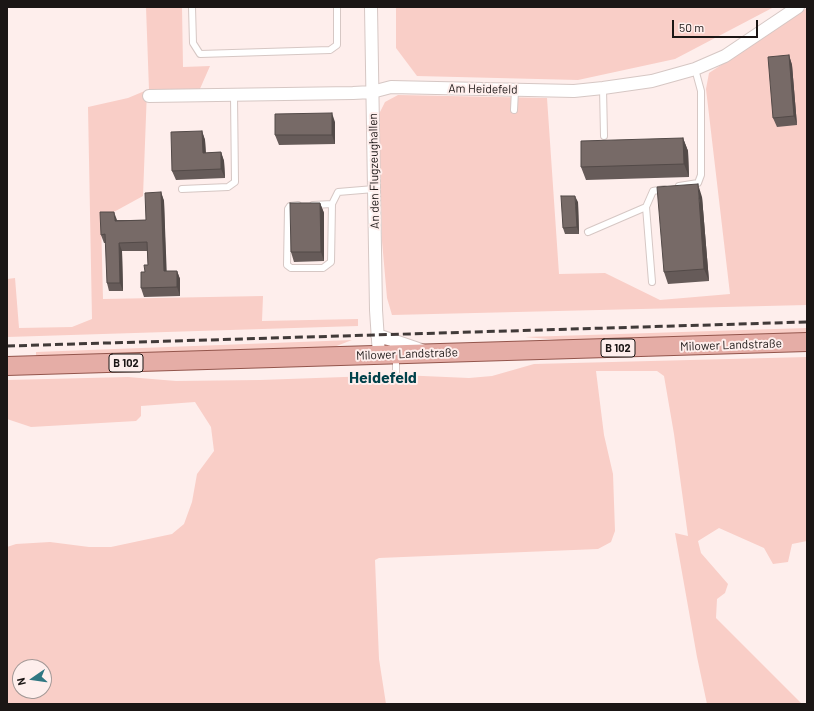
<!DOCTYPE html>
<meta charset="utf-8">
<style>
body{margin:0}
#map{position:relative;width:814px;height:711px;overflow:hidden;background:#feeeec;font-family:Barlow,sans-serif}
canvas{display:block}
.frame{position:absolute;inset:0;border:8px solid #1b1615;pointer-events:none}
.north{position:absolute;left:12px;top:659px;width:40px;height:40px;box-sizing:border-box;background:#feeeec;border:1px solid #a39896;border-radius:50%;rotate:257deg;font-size:11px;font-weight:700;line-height:16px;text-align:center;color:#1b1615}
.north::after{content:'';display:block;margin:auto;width:14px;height:18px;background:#307782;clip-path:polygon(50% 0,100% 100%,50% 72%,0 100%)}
.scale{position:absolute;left:672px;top:20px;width:86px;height:18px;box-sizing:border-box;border:2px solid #1b1615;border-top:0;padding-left:5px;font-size:12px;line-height:14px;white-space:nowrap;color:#1b1615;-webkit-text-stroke:3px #feeeec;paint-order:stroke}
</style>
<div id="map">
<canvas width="814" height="711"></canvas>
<div class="frame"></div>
<div class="north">N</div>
<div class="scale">50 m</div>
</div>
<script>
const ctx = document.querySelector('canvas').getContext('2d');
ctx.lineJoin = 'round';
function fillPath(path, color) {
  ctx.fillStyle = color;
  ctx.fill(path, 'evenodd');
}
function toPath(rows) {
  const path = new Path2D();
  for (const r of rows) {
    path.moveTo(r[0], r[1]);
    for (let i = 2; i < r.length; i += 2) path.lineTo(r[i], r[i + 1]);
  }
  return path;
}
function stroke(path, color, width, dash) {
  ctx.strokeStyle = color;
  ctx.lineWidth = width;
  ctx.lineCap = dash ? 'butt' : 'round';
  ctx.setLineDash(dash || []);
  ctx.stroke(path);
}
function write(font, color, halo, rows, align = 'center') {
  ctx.font = font + ' Barlow,sans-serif';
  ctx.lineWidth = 4;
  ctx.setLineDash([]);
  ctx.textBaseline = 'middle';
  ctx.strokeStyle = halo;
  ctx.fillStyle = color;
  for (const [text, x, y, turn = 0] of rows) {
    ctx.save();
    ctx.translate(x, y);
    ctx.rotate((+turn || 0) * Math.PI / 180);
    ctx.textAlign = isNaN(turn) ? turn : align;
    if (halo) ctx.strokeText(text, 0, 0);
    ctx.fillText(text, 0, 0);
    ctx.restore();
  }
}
fillPath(toPath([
 [146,7,182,7,183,67,210,66,199,91,149,90],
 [396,7,774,7,675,59,578,80,417,76,396,48],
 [807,8,807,305,392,315,387,298,382,241,379,114,385,102,398,95,547,98,559,274,605,273,660,300,730,294,706,89,709,73],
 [147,90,143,196,101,219,103,299,263,296,262,321,358,319,358,326,7,337,7,279,15,278,19,328,72,327,92,319,88,107,128,98],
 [807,328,807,335,571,341,525,337],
 [352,340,334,347,36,359,36,352],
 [807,357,807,541,792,544,788,562,773,564,764,548,719,528,698,541,701,553,728,584,725,593,717,599,716,618,802,704,707,704,697,657,675,533,688,536,674,434,664,376,657,371,596,371,604,435,613,474,615,531,611,542,598,549,379,558,375,560,379,659,386,704,7,704,7,547,16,544,50,542,89,547,111,547,172,534,184,524,192,502,197,474,214,451,211,427,195,402,141,406,141,416,136,421,31,427,7,419,7,380,128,377,176,381,260,380,400,375,469,378,492,376,534,364],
 [20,667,44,667,44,691,20,691]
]), '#f9cec7');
const service = toPath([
 [192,7,193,43,200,54,330,50,337,45,337,7],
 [603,88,604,136],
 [514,110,515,90],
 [679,186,698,183,701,175,701,91,695,69],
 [182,189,228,187,235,182,234,96],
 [298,205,290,206,288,209,287,265,291,268,323,268,331,262,332,204,338,192,374,189],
 [313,205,332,204],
 [588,232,646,207],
 [652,282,646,207,653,191,664,189],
 [396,372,396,356]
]);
const minor = toPath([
 [371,7,376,310,379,355],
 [149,96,353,93,372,92,391,87,574,91,603,88,652,81,695,69,725,56,798,7],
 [377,335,424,351]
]);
const primary = toPath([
 [7,366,807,342]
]);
stroke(service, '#d6c7c4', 8);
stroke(minor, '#d6c7c4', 14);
stroke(primary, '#93554c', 20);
stroke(service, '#fff', 6);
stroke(minor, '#fff', 12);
stroke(primary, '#e5ada6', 18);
stroke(toPath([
 [7,346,807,322]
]), '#413a39', 3, [8, 4]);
fillPath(toPath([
 [789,55,792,65,797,125,777,127,773,118],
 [335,122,335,144,279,145,275,135],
 [202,131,205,140,206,153,221,152,224,161,225,178,176,180,172,171],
 [683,138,688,151,689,177,586,180,581,167],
 [161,192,164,201,166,271,177,271,180,279,180,296,144,297,141,288,145,272,148,265,147,251,122,251,123,291,109,291,107,283,106,243,104,243,101,235,117,220,146,220],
 [702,197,709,281,668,284,664,272],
 [578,202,579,234,565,234,563,228],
 [320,203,324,213,324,261,294,262,291,252]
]), '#665b59');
fillPath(toPath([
 [789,55,792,65,797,125,794,116],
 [332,113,335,122,335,144,332,135],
 [202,131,205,140,206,162,203,153],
 [683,138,688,151,689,177,684,164],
 [221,152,224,161,225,178,221,169],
 [7,164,8,183,7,179],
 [698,184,702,197,709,281,704,269],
 [161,192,164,201,167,279,164,271],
 [575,196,578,202,579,234,577,227],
 [320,203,324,213,324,261,321,252],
 [114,212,117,220,118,229,115,221],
 [119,243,122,251,123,291,120,283],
 [177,271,180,279,180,296,177,287]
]), '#534a48');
const building = toPath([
 [789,55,794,116,773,118,768,57,789,55],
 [332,113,332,135,275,135,275,114,332,113],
 [202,131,203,153,221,152,221,169,172,171,171,132,202,131],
 [683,138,684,164,581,167,581,141,683,138],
 [698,184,704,269,664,272,657,187,698,184],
 [161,192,164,271,177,271,177,287,141,288,141,272,145,272,144,265,148,265,147,242,119,243,120,283,107,283,105,234,101,235,100,212,114,212,115,221,146,220,145,193,161,192],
 [561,196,575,196,577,227,563,228,561,196],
 [290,203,320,203,321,252,291,252,290,203]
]);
fillPath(building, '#776a67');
stroke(building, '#534a48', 1);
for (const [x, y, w] of [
 [618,348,34],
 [126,363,34]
]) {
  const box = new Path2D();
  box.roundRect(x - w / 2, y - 9, w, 18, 3);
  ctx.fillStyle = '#feeeec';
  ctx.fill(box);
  stroke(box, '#1b1615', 1);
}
write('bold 11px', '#1b1615', null, [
 ["B 102",618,348],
 ["B 102",126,363]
]);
write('12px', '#1b1615', '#feeeec', [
 ["Am Heidefeld",483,89,1],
 ["An den Flugzeughallen",374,171,-91],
 ["Milower Landstraße",731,345,-2],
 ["Milower Landstraße",407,354,-2]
]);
write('bold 16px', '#00414a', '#feeeec', [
 ["Heidefeld",383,378]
]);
</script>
